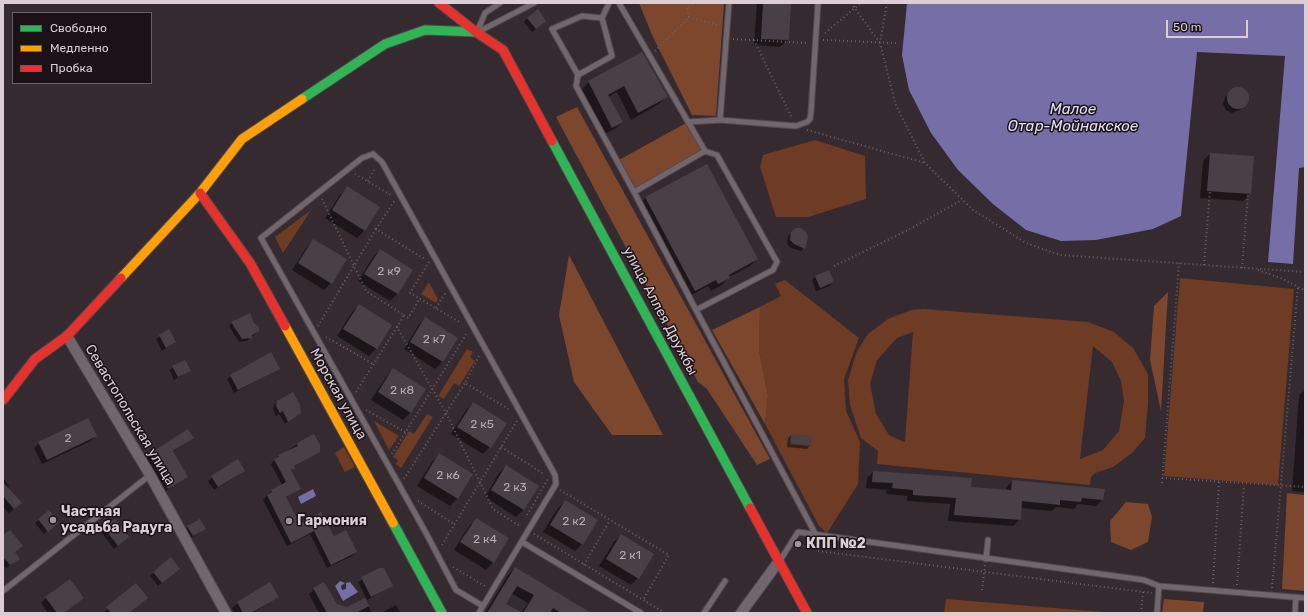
<!DOCTYPE html>
<meta charset="utf-8">
<style>
body{margin:0}
#map{position:relative;width:1308px;height:616px;overflow:hidden;background:#352a30;font-family:Rubik,sans-serif}
canvas{display:block}
.frame{position:absolute;inset:0;border:4px solid #dbcdd3;pointer-events:none}
.legend{position:absolute;left:12px;top:12px;width:140px;height:72px;box-sizing:border-box;background:#1b1217;border:1px solid #685d62;margin:0;padding:5px 7px;list-style:none;font-size:12px;color:#dbcdd3}
.legend li{display:flex;align-items:center;gap:8px;height:20px}
.legend b{width:20px;border:1px solid #685d62}
.scale{position:absolute;left:1166px;top:20px;width:82px;height:18px;box-sizing:border-box;border:2px solid #dbcdd3;border-top:0;padding-left:5px;font-size:12px;line-height:14px;white-space:nowrap;color:#dbcdd3;-webkit-text-stroke:3px #1b1217;paint-order:stroke}
</style>
<div id="map">
<canvas width="1308" height="616"></canvas>
<div class="frame"></div>
<ul class="legend">
<li><b style="height:5px;background:#30b455"></b>Свободно</li>
<li><b style="height:5px;background:#ff9f0a"></b>Медленно</li>
<li><b style="height:5px;background:#e5322d"></b>Пробка</li>
</ul>
<div class="scale">50 m</div>
</div>
<script>
const ctx = document.querySelector('canvas').getContext('2d');
ctx.lineJoin = 'round';
function fillPath(path, color) {
  ctx.fillStyle = color;
  ctx.fill(path, 'evenodd');
}
function toPath(rows) {
  const path = new Path2D();
  for (const r of rows) {
    if (r.length === 3) {
      path.moveTo(r[0] + r[2], r[1]);
      path.arc(r[0], r[1], r[2], 0, 2 * Math.PI);
      continue;
    }
    path.moveTo(r[0], r[1]);
    for (let i = 2; i < r.length; i += 2) path.lineTo(r[i], r[i + 1]);
  }
  return path;
}
function stroke(path, color, width, dash) {
  ctx.strokeStyle = color;
  ctx.lineWidth = width;
  ctx.lineCap = dash ? 'butt' : 'round';
  ctx.setLineDash(dash || []);
  ctx.stroke(path);
}
function write(font, color, halo, rows, align = 'center') {
  ctx.font = font + ' Rubik,sans-serif';
  ctx.lineWidth = 3;
  ctx.setLineDash([]);
  ctx.textBaseline = 'middle';
  ctx.strokeStyle = halo;
  ctx.fillStyle = color;
  for (const [text, x, y, turn = 0] of rows) {
    ctx.save();
    ctx.translate(x, y);
    ctx.rotate((+turn || 0) * Math.PI / 180);
    ctx.textAlign = isNaN(turn) ? turn : align;
    if (halo) ctx.strokeText(text, 0, 0);
    ctx.fillText(text, 0, 0);
    ctx.restore();
  }
}
fillPath(toPath([
 [815,140,865,156,866,199,808,217,776,217,760,167,763,155],
 [311,210,283,253,275,237],
 [1180,278,1294,289,1278,485,1164,476],
 [785,280,859,338,844,379,846,411,860,442,858,484,827,533,819,526,765,424,768,396,759,350,760,307,781,296,775,284],
 [429,282,438,299,436,303,421,294],
 [924,309,1088,322,1114,332,1133,348,1148,374,1148,404,1145,438,1132,453,1113,467,1095,473,1091,477,1090,485,877,464,878,451,861,438,850,405,848,380,857,351,868,334,888,319,911,310],
 [913,332,905,441,904,442,889,435,876,414,870,384,877,360,897,338],
 [1093,346,1112,362,1121,381,1124,401,1119,431,1103,450,1080,459],
 [467,349,473,352,470,357,475,361,459,386,454,383,444,399,438,396],
 [427,414,433,417,401,468,396,464,398,460,393,457,409,431,414,434],
 [374,421,399,436,389,450],
 [344,447,355,467,345,472,335,453],
 [946,599,1115,613,944,613]
]), '#6e3b24');
fillPath(toPath([
 [639,3,724,3,716,116,692,115,652,35],
 [577,107,770,459,757,465,707,389,698,382,556,117],
 [688,122,705,151,634,192,617,161],
 [569,255,663,435,612,435,574,382,559,315],
 [1168,292,1161,411,1150,360,1154,306],
 [760,307,759,350,768,396,765,424,712,330],
 [1287,493,1305,495,1305,591,1282,589],
 [1126,502,1148,504,1152,517,1148,542,1131,550,1111,542,1110,521],
 [1164,599,1204,602,1203,613,1162,613]
]), '#7d472d');
fillPath(toPath([
 [907,3,1305,3,1305,167,1299,168,1293,264,1268,262,1285,56,1197,52,1181,216,1153,229,1096,240,1061,241,1026,230,993,204,958,170,931,133,909,90,902,55],
 [313,489,316,496,301,504,298,497],
 [340,581,345,583,341,586,342,590,346,589,346,583,350,582,358,592,343,601,335,586]
]), '#756ea7');
fillPath(toPath([
 [757,3,790,3,788,40,780,47,754,45],
 [528,18,542,24,532,32,524,22],
 [642,53,666,97,659,104,631,120,617,92,608,97,622,122,615,129,604,134,582,89,589,82],
 [1238,88,1244,90,1248,100,1242,109,1232,113,1226,110,1223,104,1225,97],
 [1210,154,1250,194,1243,201,1200,198,1203,161],
 [347,188,379,207,364,231,357,238,325,218,340,195],
 [646,197,757,259,750,266,729,277,722,285,711,291,708,286,688,297,639,204],
 [792,233,804,248,801,251,791,248,787,244,788,236],
 [314,240,331,283,324,290,292,270,307,247],
 [380,250,412,270,397,294,390,301,358,281,373,257],
 [815,277,833,282,830,286,816,291,812,280],
 [359,305,391,325,376,349,369,356,337,336,352,312],
 [425,318,457,338,442,362,435,369,404,349,418,326],
 [232,323,258,331,247,341,239,342,229,326],
 [169,331,175,342,162,351,156,339],
 [270,353,279,369,234,393,227,379],
 [173,367,189,371,174,380,170,370],
 [393,370,410,413,403,420,371,400,386,377],
 [1305,390,1305,490,1304,492,1292,491,1299,395],
 [277,402,300,413,285,424,279,414,276,416,273,409,274,405],
 [473,403,490,447,483,454,451,434,466,410],
 [791,435,810,445,807,449,787,447,788,438],
 [96,436,91,441,42,464,34,448,39,443],
 [193,438,173,452,187,477,163,493,145,459,150,454],
 [298,444,319,451,293,467,291,471,300,489,285,498,300,525,333,537,356,552,352,556,327,568,310,534,287,546,263,500,272,490,282,485,271,464,279,456],
 [440,454,472,474,457,499,450,506,417,486,432,462],
 [237,461,240,474,214,490,208,481],
 [506,466,538,486,523,510,516,517,485,497,499,473],
 [873,472,970,488,1006,491,1006,488,1012,481,1102,500,1096,506,1078,504,1074,509,1056,507,1052,511,1021,508,1020,519,1013,526,948,521,950,504,907,501,907,496,886,494,887,490,866,488,867,478],
 [3,478,9,486,7,488,20,503,9,513,3,507],
 [565,501,582,544,575,551,543,532,558,508],
 [49,512,54,526,44,534,35,523],
 [476,519,508,539,493,562,486,570,454,550,469,526],
 [115,520,125,540,114,549,101,532],
 [188,527,205,529,189,539,184,530],
 [621,535,638,578,631,585,599,566,614,542],
 [3,536,19,559,6,568,3,564],
 [171,559,175,572,158,586,150,576],
 [515,568,589,613,521,613,528,603,511,593,505,604,521,613,485,613,508,575],
 [380,569,392,586,367,600,358,582],
 [136,585,131,611,132,613,103,613],
 [314,589,336,605,347,608,364,599,372,613,319,613,309,594],
 [83,597,64,613,48,613,41,603,46,598],
 [278,597,253,613,235,613,232,608,238,603],
 [396,605,401,613,381,613]
]), '#0007');
fillPath(toPath([
 [763,3,791,3,789,40,761,39],
 [538,9,546,21,536,29,527,18],
 [642,52,668,97,638,113,624,86,608,95,623,122,612,128,588,81],
 [1238,98,11],
 [1210,153,1254,156,1251,194,1207,191],
 [707,164,758,259,729,275,730,278,718,284,716,280,695,291,645,197],
 [347,186,380,207,365,231,332,210],
 [796,228,801,228,806,232,808,237,805,249,794,244,790,240,791,232],
 [313,239,347,259,332,284,298,263],
 [380,249,413,270,398,294,364,274],
 [829,270,834,282,820,288,815,276],
 [359,304,392,325,377,349,343,329],
 [250,313,254,323,259,327,259,331,252,335,252,338,242,339,231,322],
 [425,317,458,338,443,362,410,342],
 [169,329,176,342,166,348,159,335],
 [271,352,280,369,238,390,230,375],
 [185,360,191,371,178,377,172,366],
 [393,368,426,389,411,413,378,392],
 [293,392,300,405,301,413,288,422,283,411,280,413,276,406,277,401],
 [473,402,507,423,491,448,457,427],
 [88,418,97,436,47,460,38,442],
 [188,429,194,438,173,451,188,477,168,489,149,454],
 [314,434,320,445,320,452,294,466,295,468,291,470,301,489,286,497,300,524,321,512,334,536,346,530,357,552,331,565,314,531,291,543,267,495,272,492,271,490,286,482,274,459,279,457,278,455,298,446,297,443],
 [791,434,812,436,811,446,790,444],
 [439,453,473,474,458,499,424,478],
 [238,459,245,471,218,487,211,476],
 [506,465,539,486,524,510,491,490],
 [873,471,972,478,971,487,1011,490,1012,480,1105,489,1103,500,1082,498,1081,502,1060,500,1060,505,1022,501,1021,520,954,515,956,498,913,495,913,490,892,488,893,483,872,482],
 [3,482,22,503,14,509,3,496],
 [565,500,598,520,583,545,550,525],
 [49,510,59,523,48,532,38,519],
 [476,518,509,538,494,563,460,542],
 [115,519,129,537,118,546,104,528],
 [200,519,206,529,193,536,187,526],
 [10,530,23,546,15,552,20,559,10,565,3,557,3,535],
 [621,534,654,554,639,579,606,559],
 [799,538,804,546,796,550,794,546],
 [171,557,180,569,162,583,153,572],
 [515,567,591,613,561,613,553,608,550,613,487,613],
 [517,586,534,595,523,613,506,604],
 [380,568,384,568,393,586,371,597,361,577],
 [70,579,84,598,64,613,57,613,45,597],
 [270,582,279,597,251,613,243,613,237,602],
 [324,582,337,604,347,607,365,598,369,606,358,612,360,613,327,613,313,588],
 [136,583,148,598,129,613,111,613,106,607]
]), '#494047');
const lane = toPath([
 [619,3,705,151,717,155,777,262,773,270,696,310,634,192,705,151],
 [602,18,582,16,552,29,578,75,612,56,602,18,609,3],
 [477,32,485,13,500,3],
 [478,32,534,3],
 [578,75,576,86,634,192],
 [720,120,729,3],
 [688,122,720,120,796,126,807,122,810,119,811,112,818,3],
 [373,154,382,162,555,475,556,484,483,606,456,590,426,533,261,238,362,158,373,154],
 [696,310,816,535],
 [522,542,641,613],
 [781,559,798,532,1144,580,1159,586,1305,598],
 [986,559,988,540],
 [3,591,150,475],
 [479,613,483,606],
 [704,613,725,581],
 [1157,613,1159,586],
 [1295,613,1296,597]
]);
const street = toPath([
 [67,336,150,475,226,613],
 [741,613,779,561]
]);
const fast = toPath([
 [302,99,385,44,425,30,476,32],
 [552,141,750,508],
 [393,523,442,613]
]);
const slow = toPath([
 [121,278,200,193,242,139,302,99],
 [285,326,393,523]
]);
const jam = toPath([
 [439,3,476,32,503,50,552,141],
 [200,193,250,263,285,326],
 [3,400,35,359,67,336,121,278],
 [750,508,807,613]
]);
stroke(lane, '#52484d', 7);
stroke(street, '#52484d', 12);
stroke(fast, '#52484d', 11);
stroke(slow, '#52484d', 11);
stroke(jam, '#52484d', 11);
stroke(toPath([
 [687,3,687,7],
 [851,3,880,43],
 [887,3,880,43,895,103,925,163,973,210,1026,243,1060,255,1305,272],
 [689,17,720,26],
 [825,33,861,3],
 [733,39,808,43],
 [754,40,792,118],
 [823,40,896,43],
 [655,51,689,17,687,7,698,3],
 [807,130,925,163],
 [355,174,391,195],
 [368,181,376,167],
 [322,199,366,291,404,315,397,327,446,413,493,509,521,527],
 [376,229,395,200],
 [429,262,410,293,461,323],
 [1204,265,1210,191],
 [834,266,908,230,962,200],
 [1242,268,1248,194],
 [1258,270,1283,279,1302,289,1305,292],
 [436,308,446,292],
 [404,315,408,318,420,298],
 [318,326,376,229,426,260],
 [326,337,373,364],
 [479,356,465,383,510,410],
 [356,392,397,327],
 [366,410,405,432],
 [501,447,544,474],
 [392,454,467,333],
 [1162,478,1305,487],
 [404,479,465,383],
 [1162,483,1179,263],
 [560,490,669,555,643,600],
 [418,501,454,524],
 [527,515,548,479],
 [534,534,665,613],
 [442,545,517,421],
 [818,551,1152,593],
 [584,565,610,520],
 [453,567,485,586],
 [1213,583,1219,482],
 [1237,585,1244,485],
 [1272,588,1298,286],
 [982,590,985,565],
 [1141,613,1143,592]
]), '#6b6267', 2, [1, 3]);
stroke(lane, '#70666b', 5);
stroke(street, '#70666b', 10);
stroke(fast, '#30b455', 9);
stroke(slow, '#ff9f0a', 9);
stroke(jam, '#e5322d', 9);
for (const [x, y, r, color] of [
 [53,520,4,"#a1949a"],
 [289,521,4,"#a1949a"],
 [798,544,4,"#a1949a"]
]) {
  const dot = new Path2D();
  dot.arc(x, y, r, 0, 2 * Math.PI);
  ctx.fillStyle = color;
  ctx.fill(dot);
  stroke(dot, '#1b1217', 1.5);
}
write('12px', '#b6aab0', null, [
 ["2 к9",389,272],
 ["2 к7",434,340],
 ["2 к8",402,391],
 ["2 к5",482,425],
 ["2",68,439],
 ["2 к6",448,476],
 ["2 к3",515,488],
 ["2 к2",574,522],
 ["2 к4",485,540],
 ["2 к1",630,556]
]);
write('14px', '#dbcdd3', '#1b1217', [
 ["улица Аллея Дружбы",660,311,62],
 ["Морская улица",338,394,61],
 ["Севастопольская улица",130,415,59]
]);
write('bold 14px', '#dbcdd3', '#1b1217', [
 ["Частная",61,512],
 ["усадьба Радуга",61,528],
 ["Гармония",297,521],
 ["КПП №2",806,544]
], 'left');
write('italic 15px', '#e1e1f3', '#1b1217', [
 ["Малое",1073,110],
 ["Отар-Мойнакское",1073,127]
]);
</script>
